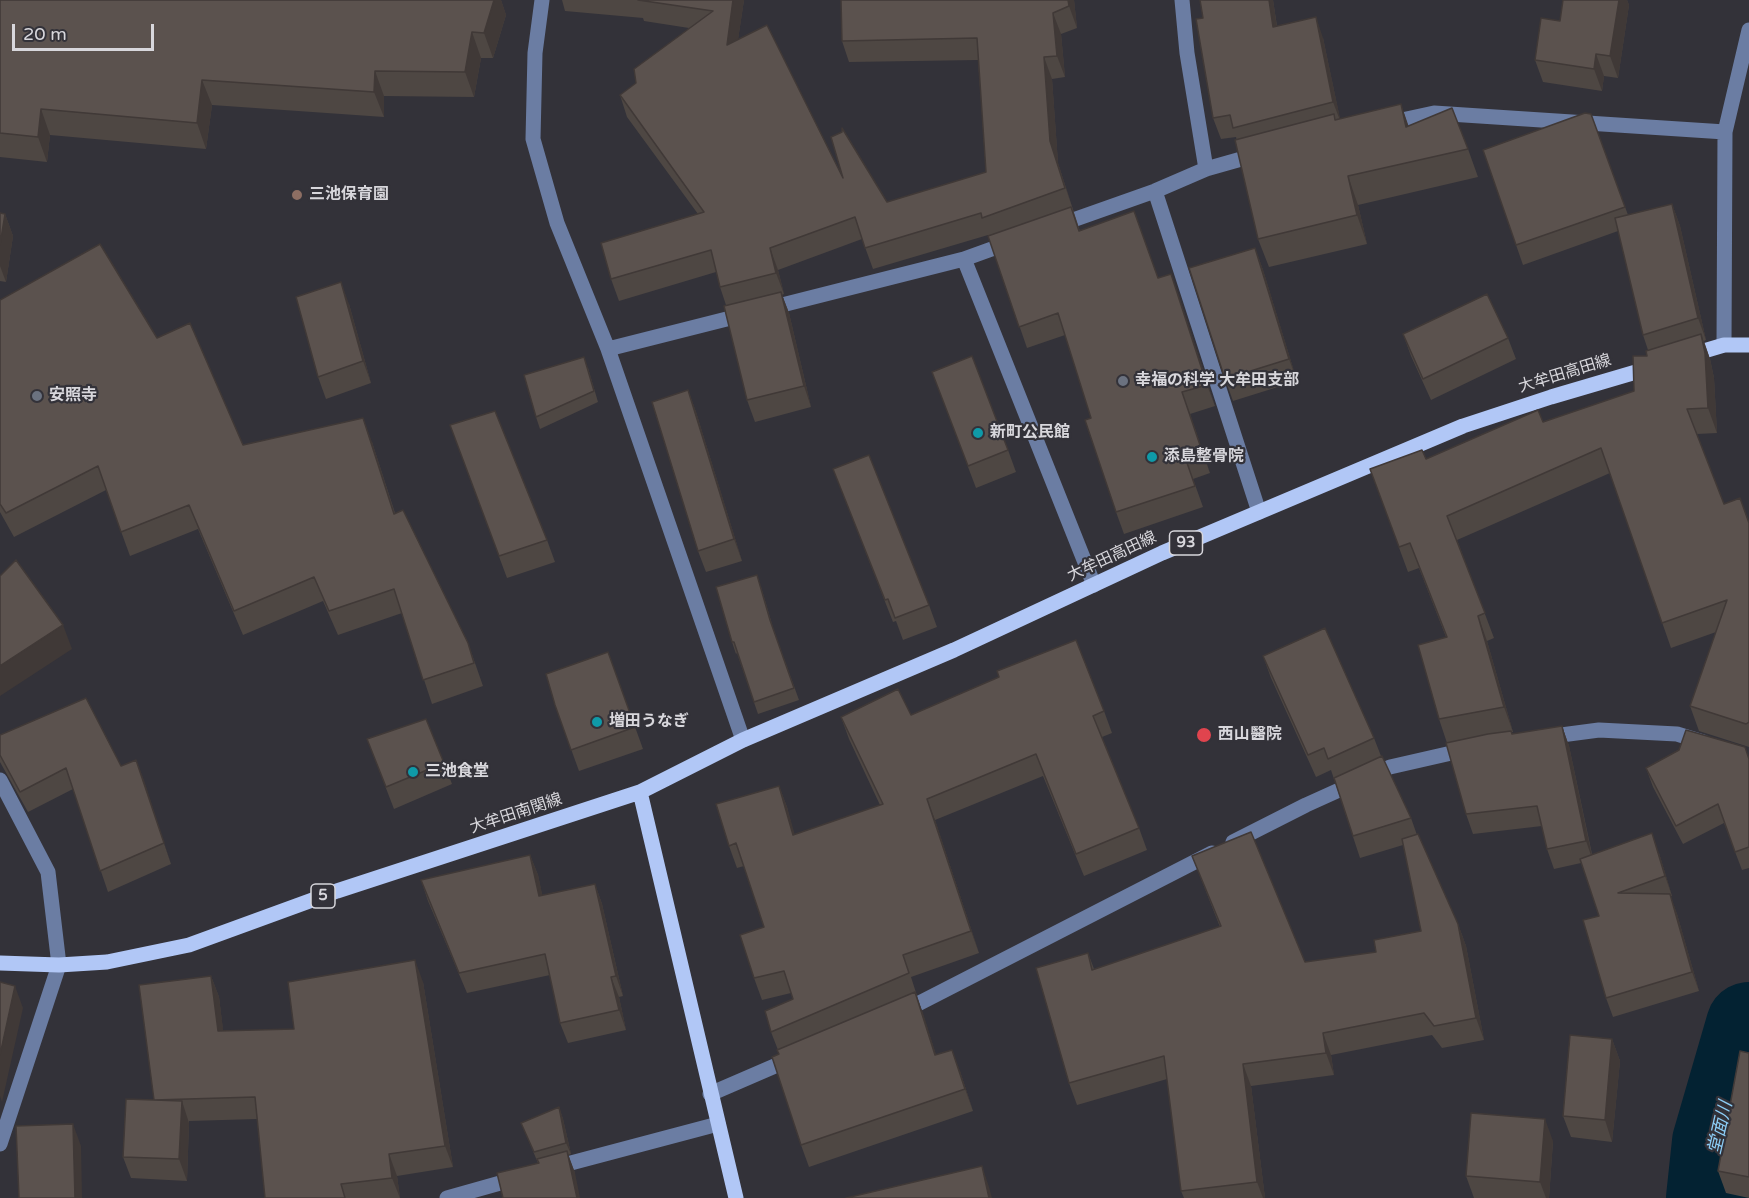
<!DOCTYPE html>
<meta charset="utf-8">
<style>
body{margin:0}
#map{position:relative;width:1749px;height:1198px;overflow:hidden;background:#333239;font-family:"Varela Round",sans-serif}
canvas{display:block}
.scale{position:absolute;left:12px;top:24px;width:142px;height:27px;box-sizing:border-box;border:3px solid #d8d7dc;border-top:0;padding-left:8px;font-size:18px;line-height:21px;white-space:nowrap;color:#d8d7dc;-webkit-text-stroke:4px #333239;paint-order:stroke}
</style>
<div id="map">
<canvas width="1749" height="1198"></canvas>
<div class="scale">20 m</div>
</div>
<script>
const ctx = document.querySelector('canvas').getContext('2d');
ctx.lineJoin = 'round';
function toPath(rows) {
  const path = new Path2D();
  for (const r of rows) {
    path.moveTo(r[0], r[1]);
    for (let i = 2; i < r.length; i += 2) path.lineTo(r[i], r[i + 1]);
  }
  return path;
}
function stroke(path, color, width, dash) {
  ctx.strokeStyle = color;
  ctx.lineWidth = width;
  ctx.lineCap = dash ? 'butt' : 'round';
  ctx.setLineDash(dash || []);
  ctx.stroke(path);
}
function fillPath(path, color) {
  ctx.fillStyle = color;
  ctx.fill(path, 'evenodd');
}
function write(font, color, halo, rows, align = 'center') {
  ctx.font = font + ' "Varela Round","Noto Sans JP",sans-serif';
  ctx.lineWidth = 4.5;
  ctx.setLineDash([]);
  ctx.textBaseline = 'middle';
  ctx.strokeStyle = halo;
  ctx.fillStyle = color;
  for (const [text, x, y, turn = 0] of rows) {
    ctx.save();
    ctx.translate(x, y);
    ctx.rotate((+turn || 0) * Math.PI / 180);
    ctx.textAlign = isNaN(turn) ? turn : align;
    if (halo) ctx.strokeText(text, 0, 0);
    ctx.fillText(text, 0, 0);
    ctx.restore();
  }
}
stroke(toPath([
 [1709,1198,1715,1142,1749,1025]
]), '#032232', 86);
stroke(toPath([
 [542,0,535,53,533,139,557,223,608,349,743,740],
 [1182,0,1187,53,1206,169],
 [1388,123,1434,113,1725,132],
 [1155,191,1259,512],
 [1056,226,1155,191,1206,169,1259,154],
 [964,259,1094,585],
 [1724,345,1725,132,1749,30],
 [608,349,964,259,1011,242],
 [1546,737,1599,730,1677,734,1703,742],
 [0,780,48,872,59,965,0,1144],
 [1233,842,1306,805,1390,767,1469,749],
 [902,1012,1212,853],
 [710,1094,791,1059],
 [552,1168,718,1124],
 [447,1198,518,1178]
]), '#6b7da3', 15);
stroke(toPath([
 [1687,356,1724,345,1749,345],
 [640,792,736,1198],
 [0,963,59,965,107,962,189,945,337,891,640,792,743,740,954,650,1162,553,1463,426,1551,397,1653,367]
]), '#b1c7f6', 15);
fillPath(toPath([
 [0,0,501,0,506,15,493,58,481,58,474,97,384,96,384,117,212,105,206,149,50,135,47,162,0,157],
 [562,0,744,0,738,39,843,178,887,202,986,172,978,60,849,62,842,41,841,0,1074,0,1077,28,1061,34,1065,77,1052,79,1058,163,1080,231,1158,278,1171,274,1215,406,1190,414,1210,473,1193,479,1203,507,1124,534,1116,512,1091,418,1065,335,1027,348,988,235,873,269,862,239,778,270,784,294,782,295,789,313,811,407,755,422,747,400,726,305,720,287,716,272,619,301,611,279,698,214,627,117,620,95,636,83,689,28,644,21,643,18,565,11],
 [1273,0,1277,26,1323,38,1340,119,1401,104,1408,126,1468,149,1478,177,1358,205,1367,244,1269,267,1258,239,1236,137,1221,139,1213,118],
 [1563,0,1627,0,1629,5,1618,78,1604,76,1602,91,1543,82,1535,60,1560,21],
 [1591,114,1628,215,1672,204,1680,226,1706,340,1704,341,1710,359,1714,378,1717,433,1697,434,1724,504,1749,523,1749,747,1699,731,1690,706,1716,632,1671,648,1610,473,1457,540,1494,638,1487,641,1513,732,1511,732,1512,734,1562,726,1569,746,1592,854,1659,853,1672,896,1670,896,1677,914,1699,991,1613,1017,1606,998,1599,916,1581,863,1554,869,1547,849,1542,826,1473,834,1466,814,1447,743,1439,719,1446,637,1419,568,1408,572,1370,469,1426,459,1543,422,1634,391,1647,356,1648,350,1643,335,1618,231,1523,265,1483,150],
 [0,213,5,214,13,236,6,282,0,281],
 [1255,248,1263,270,1297,381,1233,401,1225,379],
 [0,300,157,338,243,445,372,442,395,513,468,643,483,686,432,704,402,613,338,635,323,601,243,635,198,529,130,556,106,490,14,537,0,512],
 [349,304,371,383,326,399,318,377],
 [1403,334,1508,338,1516,359,1431,400,1411,356],
 [588,368,598,402,540,429,536,417],
 [932,372,1008,450,1016,472,976,488],
 [688,390,696,412,742,561,706,572,698,551],
 [450,425,547,540,555,562,507,578],
 [833,469,929,605,937,627,903,640,896,621,893,622],
 [761,587,774,631,799,700,758,714,737,653,736,654,732,642],
 [608,652,643,749,579,771,555,705],
 [1263,656,1374,738,1381,756,1411,818,1417,835,1458,924,1466,946,1484,1040,1442,1048,1432,1035,1331,1055,1334,1075,1251,1086,1265,1198,1184,1198,1181,1191,1167,1079,1077,1105,1069,1083,1088,953,1094,969,1220,927,1192,856,1305,962,1376,952,1421,931,1403,845,1360,858,1331,770,1316,777,1271,678],
 [1104,711,1112,733,1102,737,1139,828,1147,850,1084,876,1043,776,935,820,979,953,911,977,936,1055,960,1071,973,1111,809,1167,801,1145,778,1050,771,1032,793,999,791,993,762,1000,754,978,764,927,744,866,737,868,729,846,779,786,787,807,794,835,880,805,849,739,841,717],
 [0,735,121,766,136,760,171,864,108,892,73,789,28,812,0,762],
 [367,739,444,763,452,784,394,809],
 [1749,759,1749,868,1742,870,1724,823,1683,844,1653,787,1646,768],
 [530,855,538,875,542,895,595,884,602,904,623,996,619,997,626,1030,568,1043,560,1023,550,975,467,993,428,901,421,880],
 [211,976,219,997,223,1031,294,1029,423,982,453,1167,397,1176,400,1198,265,1198,257,1119,189,1121,189,1123,187,1181,131,1178,123,1157,154,1100],
 [1612,1039,1620,1061,1612,1142,1571,1137,1563,1116],
 [1749,1053,1749,1198,1726,1193,1718,1171],
 [559,1107,563,1119,571,1154,568,1155,575,1173,538,1163,521,1123],
 [1553,1141,1549,1198,1474,1198,1466,1176]
]), '#4e4743');
fillPath(toPath([
 [494,0,501,0,506,15,493,58,484,33],
 [733,0,744,0,734,67,727,45],
 [1068,0,1074,0,1077,28,1069,6],
 [1269,0,1273,0,1280,48,1273,27],
 [1619,0,1627,0,1629,5,1618,78,1610,56],
 [1053,13,1061,34,1065,77,1057,56],
 [1316,17,1323,38,1341,123,1333,102],
 [472,32,481,58,474,97,465,72],
 [1596,54,1604,76,1602,91,1594,69],
 [1044,57,1052,79,1058,163,1073,210,1050,141],
 [375,71,384,96,384,117,374,92],
 [202,80,212,105,206,149,197,123],
 [1401,104,1411,133,1406,127],
 [41,109,50,135,47,162,38,137],
 [1348,176,1358,205,1367,244,1357,215],
 [1672,204,1680,226,1706,340,1698,318],
 [5,214,13,236,6,282,0,266,0,245],
 [770,248,778,270,784,294,776,273],
 [1255,248,1263,270,1297,381,1289,359],
 [1171,274,1179,296,1215,406,1207,385],
 [341,282,349,304,371,383,363,361],
 [781,292,789,313,811,407,804,386],
 [1701,334,1710,359,1714,378,1717,433,1708,408],
 [688,390,696,412,742,561,734,539],
 [1182,392,1190,414,1210,473,1202,451],
 [363,418,372,442,402,538,394,514],
 [1478,616,1487,641,1513,732,1504,707],
 [63,625,72,649,0,696,0,666],
 [1562,726,1569,746,1593,861,1586,841],
 [136,760,144,780,171,864,164,843],
 [779,786,787,807,801,857,793,835],
 [927,799,935,820,979,953,971,931],
 [1652,833,1659,853,1672,896,1665,876],
 [530,855,538,875,547,916,539,896],
 [595,884,602,904,623,996,616,976],
 [1670,894,1677,914,1699,991,1692,972],
 [1458,924,1466,946,1484,1040,1476,1018],
 [415,960,423,982,453,1167,445,1146],
 [211,976,219,997,226,1053,218,1031],
 [611,977,619,997,626,1030,619,1010],
 [15,986,23,1008,2,1102,0,1096,0,1055],
 [915,992,923,1013,943,1077,935,1055],
 [1323,1033,1331,1055,1334,1075,1326,1053],
 [1612,1039,1620,1061,1612,1142,1605,1120],
 [952,1050,960,1071,973,1111,965,1089],
 [1243,1064,1251,1086,1265,1198,1263,1198,1257,1182],
 [182,1101,189,1123,187,1181,179,1159],
 [559,1107,563,1119,571,1154,566,1143],
 [1545,1119,1553,1141,1549,1198,1546,1198,1540,1182],
 [73,1124,81,1146,82,1198,75,1198],
 [567,1151,575,1173,580,1198,577,1198],
 [389,1154,397,1176,400,1198,392,1178],
 [982,1166,989,1187,992,1198,989,1198]
]), '#403937');
const building = toPath([
 [0,0,494,0,484,33,472,32,465,72,375,71,374,92,202,80,197,123,41,109,38,137,0,133,0,0],
 [638,0,733,0,727,45,767,25,843,178,831,137,842,132,842,128,887,202,986,172,977,38,842,41,841,0,1068,0,1069,6,1053,13,1057,56,1044,57,1050,141,1065,188,982,218,981,213,865,248,855,217,770,248,776,273,720,287,711,250,611,279,601,243,704,212,620,95,636,83,634,69,713,11,638,0],
 [1200,0,1269,0,1273,27,1316,17,1333,102,1233,128,1230,115,1213,118,1196,19,1203,18,1200,0],
 [1563,0,1619,0,1610,56,1596,54,1594,69,1535,60,1541,18,1560,21,1563,0],
 [1401,104,1406,127,1452,108,1468,149,1348,176,1357,215,1258,239,1235,140,1334,114,1335,120,1401,104],
 [1585,113,1591,114,1625,207,1516,245,1483,150,1585,113],
 [1672,204,1698,318,1643,335,1615,218,1672,204],
 [1071,207,1079,231,1134,211,1158,278,1171,274,1207,385,1182,392,1202,451,1185,457,1195,486,1116,512,1085,420,1091,418,1058,313,1019,327,988,236,1071,207],
 [0,213,5,214,0,245,0,213],
 [100,244,157,338,190,323,243,445,363,418,394,514,403,510,468,643,474,663,423,680,394,589,329,611,314,577,234,611,189,505,121,532,98,466,6,513,0,504,0,300,100,244],
 [1255,248,1289,359,1225,379,1189,268,1255,248],
 [341,282,363,361,318,377,296,297,341,282],
 [781,292,804,386,747,400,724,306,781,292],
 [1487,294,1508,338,1423,379,1403,334,1487,294],
 [1701,334,1705,353,1708,408,1687,409,1724,504,1740,498,1749,523,1749,722,1746,724,1690,706,1727,600,1662,623,1601,448,1447,516,1485,613,1478,616,1504,707,1439,719,1418,645,1447,637,1410,543,1399,547,1370,469,1422,450,1426,459,1538,410,1543,422,1634,391,1633,356,1647,356,1646,351,1701,334],
 [972,356,1008,450,968,466,932,372,972,356],
 [584,357,594,391,536,417,524,375,584,357],
 [688,390,734,539,698,551,652,402,688,390],
 [495,411,547,540,499,556,450,425,495,411],
 [869,455,929,605,895,618,888,599,885,600,833,469,869,455],
 [16,560,63,625,0,666,0,576,16,560],
 [757,575,770,620,794,688,754,702,734,642,732,642,716,587,757,575],
 [1325,628,1374,738,1328,759,1324,748,1308,755,1263,656,1325,628],
 [1076,640,1104,711,1093,716,1139,828,1076,854,1036,754,927,799,971,931,903,955,909,973,771,1032,765,1011,793,999,784,971,754,978,740,935,764,927,736,843,729,846,716,804,779,786,793,835,883,804,841,717,898,689,911,715,999,677,997,671,1076,640],
 [608,652,635,727,571,750,555,705,546,674,608,652],
 [86,698,121,766,136,760,164,843,100,871,66,768,20,792,0,755,0,735,86,698],
 [426,719,444,763,386,787,367,739,426,719],
 [1562,726,1586,841,1547,849,1537,806,1466,814,1446,743,1488,734,1511,731,1512,734,1562,726],
 [1686,730,1745,747,1749,759,1749,847,1735,852,1718,804,1676,826,1646,768,1679,750,1686,730],
 [1382,756,1411,818,1353,836,1334,778,1382,756],
 [1251,832,1305,962,1376,952,1374,940,1421,931,1402,839,1418,834,1458,924,1476,1018,1434,1026,1424,1013,1323,1033,1326,1053,1243,1064,1257,1182,1181,1191,1164,1056,1069,1083,1036,968,1088,953,1092,970,1221,926,1192,856,1251,832],
 [1652,833,1665,876,1618,893,1670,894,1692,972,1606,998,1583,920,1599,916,1580,859,1652,833],
 [530,855,539,896,595,884,616,976,611,977,619,1010,560,1023,545,954,459,973,421,880,530,855],
 [415,960,445,1146,389,1154,392,1178,341,1184,345,1198,265,1198,255,1097,154,1100,139,985,211,976,218,1031,294,1029,288,982,415,960],
 [0,982,15,986,0,1055,0,982],
 [915,992,935,1055,952,1050,965,1089,801,1145,772,1057,779,1054,777,1050,915,992],
 [1570,1035,1612,1039,1605,1120,1563,1116,1570,1035],
 [1740,1051,1749,1053,1749,1177,1718,1171,1740,1051],
 [126,1099,182,1101,179,1159,123,1157,126,1099],
 [559,1107,566,1143,534,1152,521,1123,559,1107],
 [1471,1113,1545,1119,1540,1182,1466,1176,1471,1113],
 [73,1124,75,1198,19,1198,16,1126,73,1124],
 [567,1151,577,1198,503,1198,497,1173,539,1163,537,1159,567,1151],
 [982,1166,989,1198,846,1198,982,1166]
]);
fillPath(building, '#5b524e');
stroke(building, '#403937', 1.5);
for (const [x, y, r, color] of [
 [297,195,6,"#8d6e63"],
 [1123,381,6,"#6b7280"],
 [37,396,6,"#6b7280"],
 [978,433,6,"#0f9aa8"],
 [1152,457,6,"#0f9aa8"],
 [597,722,6,"#0f9aa8"],
 [1204,735,8,"#e0444e"],
 [413,772,6,"#0f9aa8"]
]) {
  const dot = new Path2D();
  dot.arc(x, y, r, 0, 2 * Math.PI);
  ctx.fillStyle = color;
  ctx.fill(dot);
  stroke(dot, '#333239', 2);
}
for (const [x, y, w] of [
 [1186,543,33],
 [323,896,24]
]) {
  const box = new Path2D();
  box.roundRect(x - w / 2, y - 12, w, 24, 4.5);
  ctx.fillStyle = '#333239';
  ctx.fill(box);
  stroke(box, '#d8d7dc', 1.5);
}
write('bold 15px', '#d8d7dc', null, [
 ["93",1186,543],
 ["5",323,896]
]);
write('bold 16px', '#d8d7dc', '#333239', [
 ["三池保育園",309,195],
 ["幸福の科学 大牟田支部",1135,381],
 ["安照寺",49,396],
 ["新町公民館",990,433],
 ["添島整骨院",1164,457],
 ["増田うなぎ",609,722],
 ["西山醫院",1218,735],
 ["三池食堂",425,772]
], 'left');
write('16px', '#d8d7dc', '#333239', [
 ["大牟田高田線",1565,374,-17],
 ["大牟田高田線",1112,557,-25],
 ["大牟田南関線",516,814,-18]
]);
write('italic 18px', '#8ccdf6', '#333239', [
 ["堂面川",1721,1128,-77]
]);
</script>
